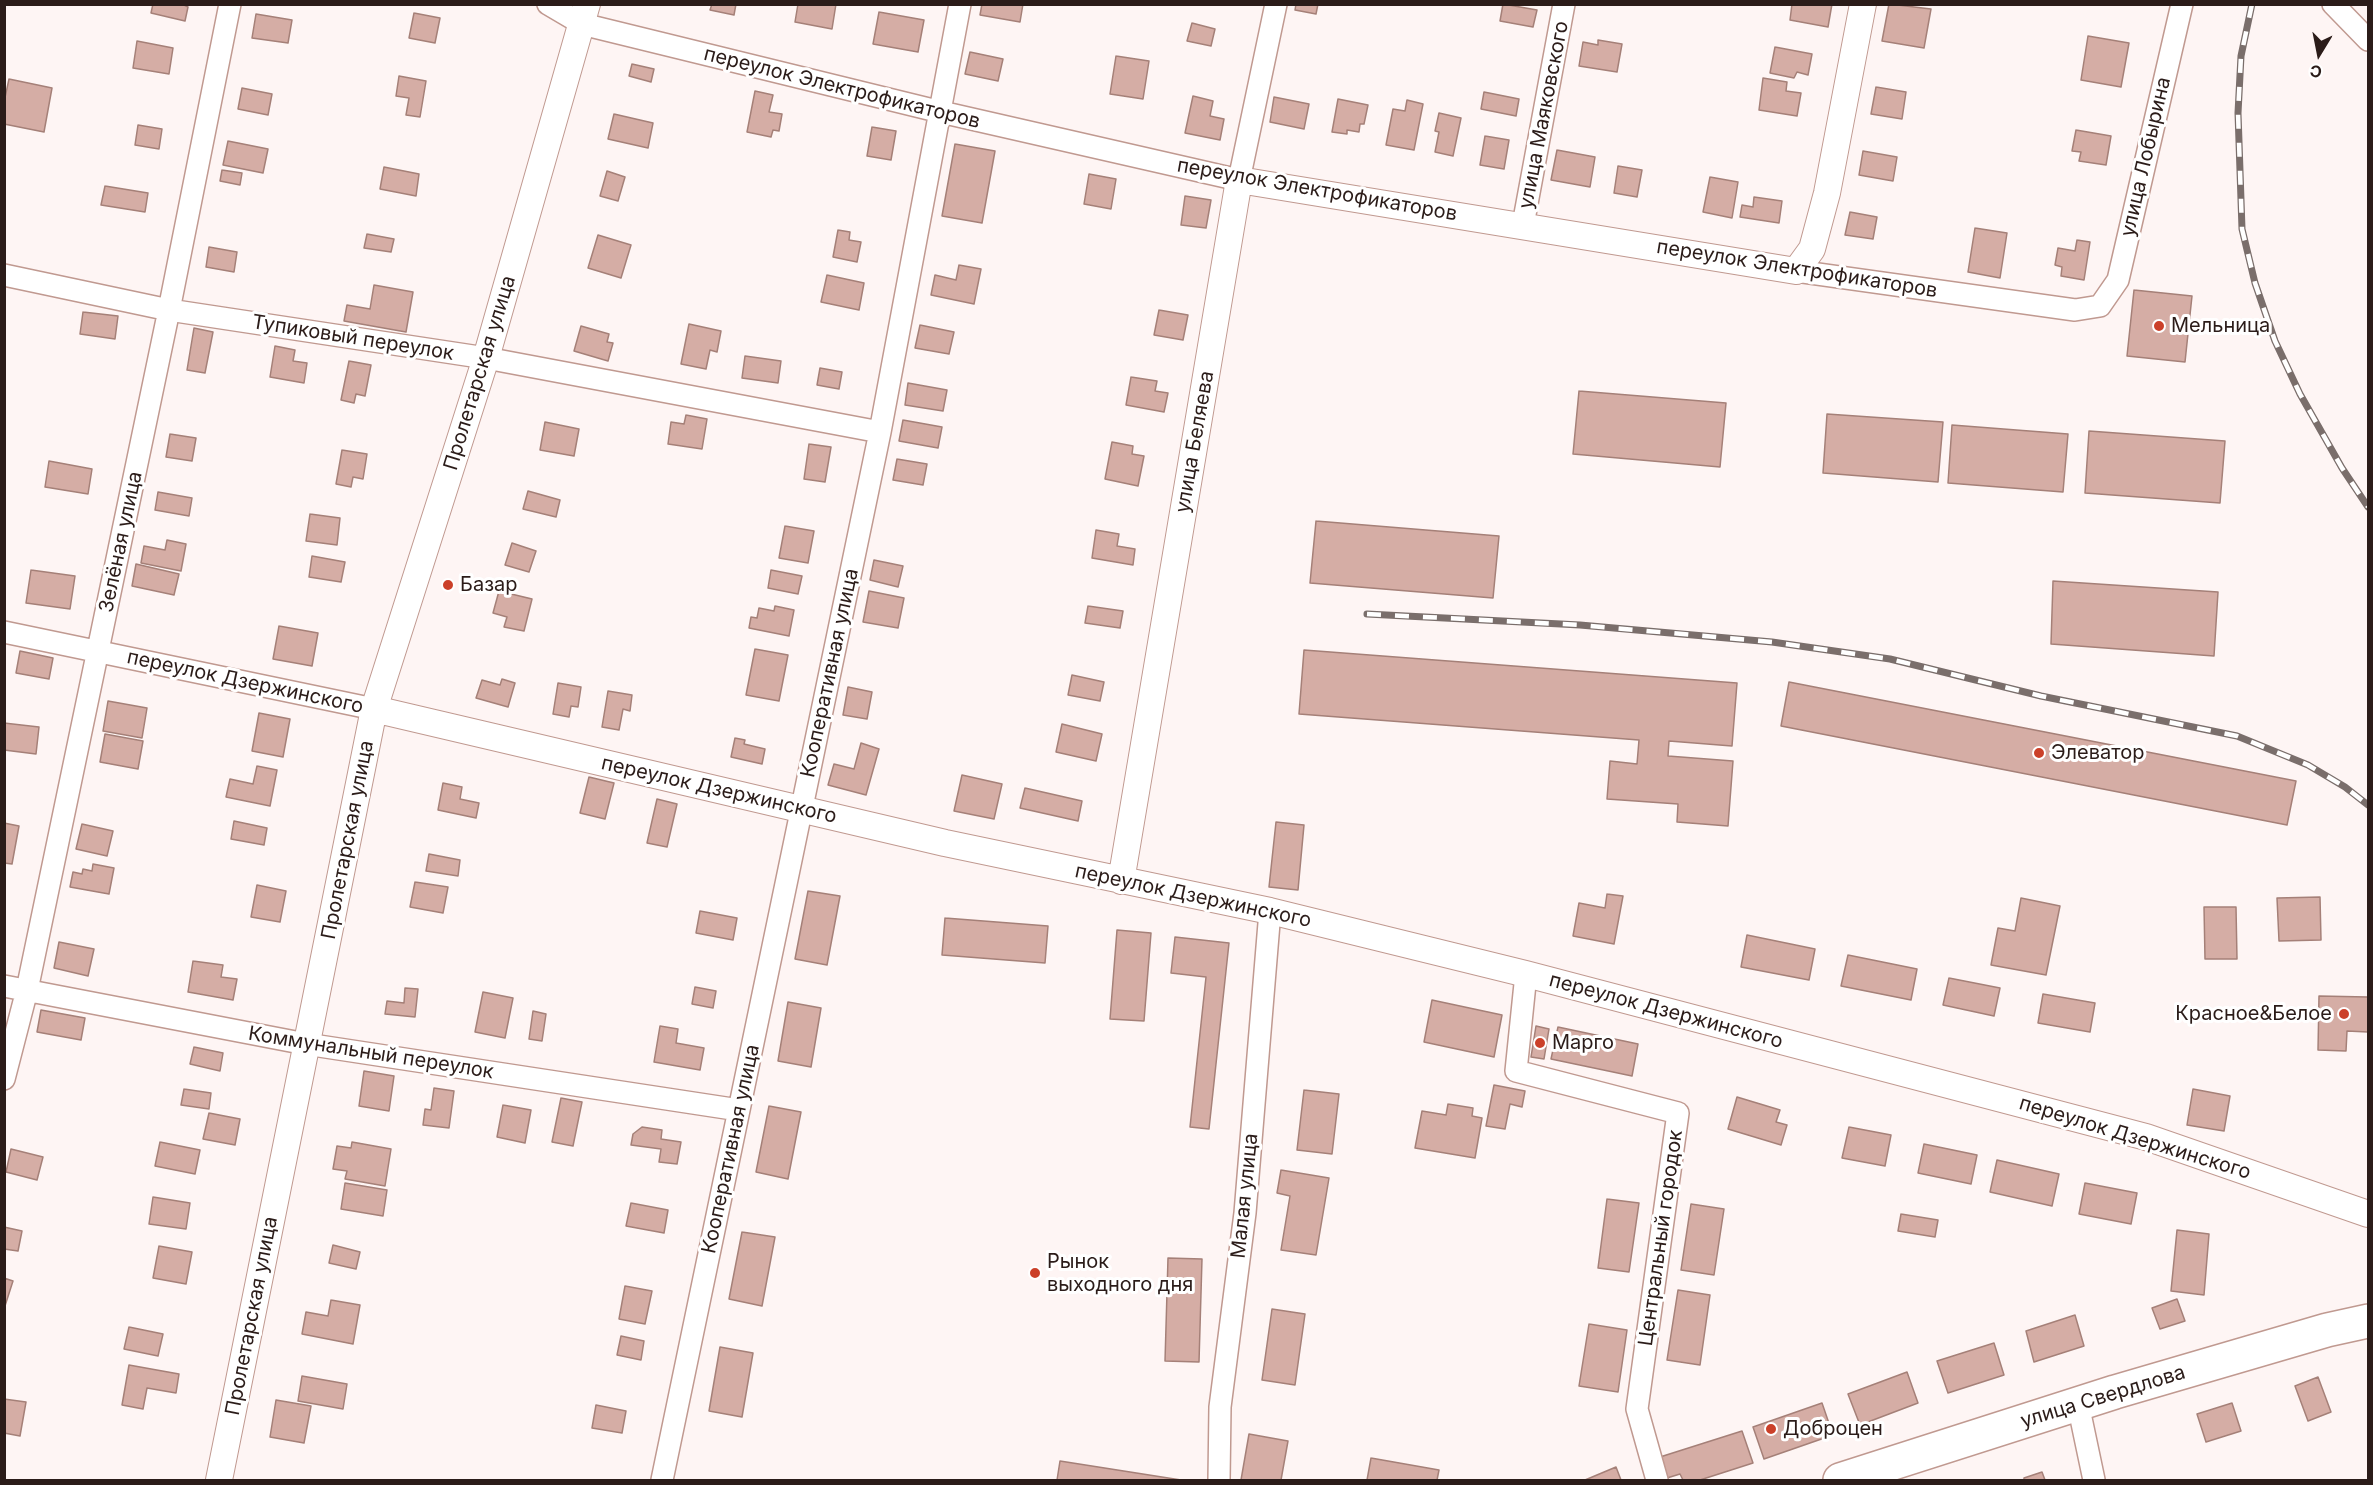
<!DOCTYPE html>
<meta charset="utf-8">
<style>
body{margin:0}
#map{position:relative;width:2373px;height:1485px;overflow:hidden;background:#fef5f4;font-family:Inter,sans-serif}
canvas{display:block}
.frame{position:absolute;inset:0;border:6px solid #2b1c19;pointer-events:none}
.north{position:absolute;left:2289px;top:24px;width:60px;height:60px;-webkit-text-stroke:4px #fff;paint-order:stroke;rotate:190deg;font-size:16px;font-weight:700;line-height:24px;text-align:center;color:#2b1c19}
.north::after{content:'';display:block;margin:auto;width:21px;height:27px;background:#2b1c19;clip-path:polygon(50% 0,100% 100%,50% 72%,0 100%)}
</style>
<div id="map">
<canvas width="2373" height="1485"></canvas>
<div class="frame"></div>
<div class="north">С</div>
</div>
<script>
const ctx = document.querySelector('canvas').getContext('2d');
ctx.lineJoin = 'round';
function fillPath(path, color) {
  ctx.fillStyle = color;
  ctx.fill(path, 'evenodd');
}
function toPath(rows) {
  const path = new Path2D();
  for (const r of rows) {
    path.moveTo(r[0], r[1]);
    for (let i = 2; i < r.length; i += 2) path.lineTo(r[i], r[i + 1]);
  }
  return path;
}
function stroke(path, color, width, dash) {
  ctx.strokeStyle = color;
  ctx.lineWidth = width;
  ctx.lineCap = dash ? 'butt' : 'round';
  ctx.setLineDash(dash || []);
  ctx.stroke(path);
}
function write(font, color, halo, rows, align = 'center') {
  ctx.font = font + ' Inter,sans-serif';
  ctx.lineWidth = 6;
  ctx.setLineDash([]);
  ctx.textBaseline = 'middle';
  ctx.strokeStyle = halo;
  ctx.fillStyle = color;
  for (const [text, x, y, turn = 0] of rows) {
    ctx.save();
    ctx.translate(x, y);
    ctx.rotate((+turn || 0) * Math.PI / 180);
    ctx.textAlign = isNaN(turn) ? turn : align;
    if (halo) ctx.strokeText(text, 0, 0);
    ctx.fillText(text, 0, 0);
    ctx.restore();
  }
}
const building = toPath([
 [153,4,182,4,188,7,185,21,151,13,153,4],
 [712,4,736,4,734,15,710,10,712,4],
 [798,4,836,4,832,29,795,22,798,4],
 [982,4,1023,4,1020,22,980,15,982,4],
 [1296,4,1318,4,1316,14,1295,10,1296,4],
 [1503,4,1537,10,1533,27,1500,21,1503,4],
 [1792,4,1832,4,1828,27,1790,20,1792,4],
 [1889,4,1931,9,1924,48,1882,41,1889,4],
 [879,12,924,20,918,52,873,44,879,12],
 [414,13,440,18,435,43,409,38,414,13],
 [256,14,292,20,288,43,252,38,256,14],
 [1192,23,1215,29,1211,46,1187,41,1192,23],
 [2088,36,2129,43,2121,87,2081,80,2088,36],
 [1598,40,1622,44,1617,72,1579,66,1583,42,1598,45,1598,40],
 [137,41,173,48,169,74,133,68,137,41],
 [1775,47,1812,54,1808,75,1797,72,1794,78,1770,73,1775,47],
 [970,52,1003,59,998,81,965,74,970,52],
 [1116,56,1149,61,1143,99,1110,94,1116,56],
 [632,64,654,69,651,82,629,76,632,64],
 [399,76,426,81,420,117,406,115,409,98,396,96,399,76],
 [1763,78,1787,82,1786,91,1801,93,1797,116,1759,110,1763,78],
 [9,79,52,88,44,132,4,124,4,102,9,79],
 [1876,87,1906,92,1902,119,1871,114,1876,87],
 [242,88,272,94,268,115,238,109,242,88],
 [755,91,773,95,769,112,782,114,779,131,773,130,771,137,747,132,755,91],
 [1484,92,1519,99,1516,116,1481,109,1484,92],
 [1193,96,1213,101,1210,116,1224,119,1220,140,1185,133,1193,96],
 [1274,97,1309,104,1304,129,1270,122,1274,97],
 [1338,99,1368,105,1364,124,1360,124,1359,132,1347,130,1347,134,1332,132,1338,99],
 [1407,100,1423,104,1414,150,1386,145,1393,109,1405,111,1407,100],
 [1439,113,1461,118,1453,156,1435,152,1439,132,1435,131,1439,113],
 [614,114,653,123,648,148,608,139,614,114],
 [138,125,162,129,159,149,135,145,138,125],
 [872,127,896,131,891,160,867,156,872,127],
 [2076,130,2111,136,2106,165,2079,161,2081,152,2072,151,2076,130],
 [1485,136,1509,140,1504,169,1480,165,1485,136],
 [228,141,268,149,263,173,223,165,228,141],
 [955,144,995,151,982,223,942,216,955,144],
 [1557,150,1595,157,1590,187,1551,180,1557,150],
 [1863,151,1897,157,1893,181,1859,175,1863,151],
 [1618,166,1642,170,1637,197,1614,193,1618,166],
 [384,167,419,174,416,196,380,189,384,167],
 [222,170,242,173,240,185,220,181,222,170],
 [607,171,625,177,618,201,600,196,607,171],
 [1089,174,1116,179,1111,209,1084,204,1089,174],
 [1710,177,1738,182,1732,218,1703,212,1710,177],
 [105,186,148,193,145,212,101,205,105,186],
 [1185,196,1211,200,1206,228,1181,225,1185,196],
 [1754,197,1782,201,1779,223,1740,217,1742,205,1753,207,1754,197],
 [1850,212,1877,217,1873,239,1845,235,1850,212],
 [1975,228,2007,233,2000,278,1968,272,1975,228],
 [838,230,850,232,849,240,861,242,857,262,833,257,838,230],
 [367,234,394,239,391,252,364,248,367,234],
 [598,235,631,245,621,278,588,268,598,235],
 [2077,240,2090,242,2084,280,2061,276,2062,267,2055,265,2058,248,2075,251,2077,240],
 [209,247,237,252,234,272,206,267,209,247],
 [959,265,981,269,974,304,931,295,935,275,956,280,959,265],
 [827,275,864,283,859,310,821,302,827,275],
 [374,285,413,292,406,332,344,321,347,305,370,309,374,285],
 [2134,290,2192,296,2185,362,2127,356,2134,290],
 [1159,310,1188,315,1183,340,1154,335,1159,310],
 [83,312,118,316,115,339,80,334,83,312],
 [689,324,721,331,717,352,710,350,706,369,681,364,689,324],
 [920,325,954,332,949,354,915,348,920,325],
 [581,326,609,334,607,342,613,343,608,361,574,351,581,326],
 [194,328,213,332,205,373,187,370,194,328],
 [275,346,295,350,293,361,307,363,304,383,270,377,275,346],
 [745,356,781,361,778,383,742,378,745,356],
 [349,361,371,365,365,396,356,394,354,403,341,400,349,361],
 [820,368,842,372,839,389,817,385,820,368],
 [1131,377,1157,381,1155,391,1168,393,1164,412,1126,405,1131,377],
 [908,383,947,390,943,411,905,405,908,383],
 [1579,391,1726,403,1720,467,1573,454,1579,391],
 [1827,414,1943,422,1938,482,1823,473,1827,414],
 [686,415,707,419,702,449,668,444,671,422,684,424,686,415],
 [903,420,942,427,938,448,899,441,903,420],
 [545,422,579,429,574,456,540,450,545,422],
 [1952,425,2068,434,2063,492,1948,483,1952,425],
 [2089,431,2225,441,2220,503,2085,493,2089,431],
 [170,434,196,438,192,461,166,457,170,434],
 [1112,442,1133,446,1132,454,1144,456,1138,486,1105,479,1112,442],
 [809,444,831,447,825,482,804,479,809,444],
 [342,450,367,454,363,479,353,477,351,487,336,484,342,450],
 [897,459,927,464,923,485,893,480,897,459],
 [49,461,92,469,88,494,45,487,49,461],
 [528,491,560,500,556,517,523,509,528,491],
 [158,492,192,498,189,516,155,510,158,492],
 [310,514,340,518,337,545,306,541,310,514],
 [1316,521,1499,536,1493,598,1310,583,1316,521],
 [785,526,814,531,808,563,779,558,785,526],
 [1096,530,1119,534,1117,546,1135,549,1133,565,1092,558,1096,530],
 [167,540,186,544,181,571,141,563,144,546,165,550,167,540],
 [512,543,536,551,529,572,505,565,512,543],
 [312,556,345,562,341,582,309,577,312,556],
 [874,560,903,566,898,587,870,580,874,560],
 [136,564,179,574,174,595,132,586,136,564],
 [31,570,75,576,70,609,26,603,31,570],
 [771,570,802,576,798,594,768,588,771,570],
 [2053,581,2218,592,2214,656,2051,644,2053,581],
 [499,591,532,599,524,631,504,627,507,617,493,613,499,591],
 [869,591,904,598,898,628,863,622,869,591],
 [775,606,794,610,789,636,749,628,751,617,757,618,759,608,774,611,775,606],
 [1088,606,1123,611,1120,628,1085,623,1088,606],
 [279,626,318,633,312,666,273,659,279,626],
 [755,649,788,655,779,701,746,695,755,649],
 [1304,650,1737,683,1732,746,1669,741,1668,756,1733,761,1728,826,1677,822,1678,804,1607,799,1610,761,1637,764,1639,740,1299,714,1304,650],
 [20,651,53,658,49,679,16,673,20,651],
 [1072,675,1104,682,1100,701,1068,695,1072,675],
 [502,679,515,683,508,707,476,698,482,680,500,685,502,679],
 [1789,682,2296,781,2287,825,1781,726,1789,682],
 [558,683,581,687,578,707,571,706,569,717,553,714,558,683],
 [848,687,872,692,867,719,843,715,848,687],
 [608,691,632,695,630,711,623,709,619,730,602,727,608,691],
 [108,701,147,708,142,738,103,731,108,701],
 [259,713,290,719,283,757,252,751,259,713],
 [4,723,39,727,36,754,4,750,4,723],
 [1062,724,1102,734,1096,761,1056,752,1062,724],
 [105,734,143,741,138,769,100,762,105,734],
 [735,738,745,740,744,744,765,749,762,764,731,757,735,738],
 [861,743,879,749,866,795,828,785,834,764,854,769,861,743],
 [257,766,277,770,270,806,226,797,230,779,253,784,257,766],
 [962,775,1002,784,994,819,954,811,962,775],
 [589,777,614,783,605,819,580,813,589,777],
 [443,783,462,787,460,799,479,803,476,818,438,810,443,783],
 [1025,788,1082,801,1078,821,1020,808,1025,788],
 [657,799,677,804,667,847,647,843,657,799],
 [234,821,267,828,264,845,231,839,234,821],
 [1276,822,1304,825,1298,890,1269,887,1276,822],
 [4,823,19,826,12,864,4,863,4,823],
 [82,824,113,831,107,856,76,849,82,824],
 [429,854,460,860,458,876,426,871,429,854],
 [93,864,114,868,109,894,70,887,73,872,82,874,83,869,92,871,93,864],
 [415,882,448,887,443,913,410,907,415,882],
 [257,885,286,891,280,922,251,917,257,885],
 [808,891,840,896,827,965,795,959,808,891],
 [1607,894,1623,896,1614,944,1573,936,1579,903,1605,908,1607,894],
 [2320,897,2321,940,2279,941,2277,898,2320,897],
 [2021,898,2060,906,2046,975,1991,965,1998,928,2015,931,2021,898],
 [2204,907,2236,907,2237,959,2205,959,2204,907],
 [700,911,737,918,733,940,696,933,700,911],
 [945,918,1048,926,1045,963,942,955,945,918],
 [1117,930,1151,933,1144,1021,1110,1019,1117,930],
 [1747,935,1815,949,1809,980,1741,967,1747,935],
 [1175,937,1229,943,1209,1129,1190,1127,1206,977,1171,973,1175,937],
 [59,942,94,949,88,976,54,968,59,942],
 [1848,955,1917,969,1911,1000,1841,986,1848,955],
 [193,961,223,965,221,977,237,979,233,1000,188,992,193,961],
 [1949,978,2000,988,1994,1016,1943,1005,1949,978],
 [695,987,716,991,713,1008,692,1004,695,987],
 [405,988,418,989,415,1017,385,1014,387,1001,404,1003,405,988],
 [483,992,513,998,505,1038,475,1032,483,992],
 [2043,994,2095,1003,2090,1032,2038,1023,2043,994],
 [2319,996,2368,997,2368,1032,2347,1031,2346,1051,2318,1050,2319,996],
 [1432,1000,1502,1015,1494,1057,1424,1042,1432,1000],
 [788,1002,821,1008,811,1067,778,1061,788,1002],
 [41,1010,85,1018,81,1040,37,1032,41,1010],
 [533,1011,546,1014,542,1041,529,1039,533,1011],
 [660,1026,678,1029,676,1043,704,1048,700,1070,654,1062,660,1026],
 [1536,1026,1549,1029,1544,1059,1531,1057,1536,1026],
 [1558,1027,1638,1044,1632,1076,1551,1059,1558,1027],
 [194,1047,223,1053,220,1071,190,1064,194,1047],
 [364,1071,394,1076,389,1111,359,1106,364,1071],
 [1494,1085,1525,1091,1522,1107,1510,1104,1505,1129,1486,1126,1494,1085],
 [434,1088,454,1091,449,1128,423,1125,425,1109,431,1110,434,1088],
 [184,1089,211,1093,209,1109,181,1105,184,1089],
 [2193,1089,2230,1096,2224,1131,2187,1125,2193,1089],
 [1304,1090,1339,1094,1332,1154,1297,1150,1304,1090],
 [1737,1097,1780,1110,1776,1122,1787,1125,1781,1145,1728,1129,1737,1097],
 [561,1098,582,1102,573,1146,552,1142,561,1098],
 [1448,1104,1473,1108,1472,1116,1482,1118,1475,1158,1415,1148,1422,1111,1446,1115,1448,1104],
 [503,1105,531,1110,525,1143,497,1137,503,1105],
 [769,1106,801,1112,788,1179,756,1172,769,1106],
 [209,1113,240,1119,235,1145,203,1139,209,1113],
 [642,1127,662,1130,661,1139,681,1142,677,1164,659,1162,661,1149,631,1145,633,1134,642,1127],
 [1849,1127,1891,1135,1885,1166,1842,1158,1849,1127],
 [160,1142,200,1150,195,1174,155,1166,160,1142],
 [352,1142,391,1149,385,1186,345,1179,347,1171,333,1169,337,1146,351,1148,352,1142],
 [1924,1144,1977,1155,1971,1184,1918,1173,1924,1144],
 [11,1149,43,1157,37,1180,6,1172,11,1149],
 [1997,1160,2059,1174,2052,1206,1990,1192,1997,1160],
 [1281,1170,1329,1178,1316,1255,1281,1250,1290,1196,1277,1193,1281,1170],
 [345,1183,387,1190,383,1216,341,1209,345,1183],
 [2085,1183,2137,1193,2131,1224,2079,1214,2085,1183],
 [153,1197,190,1203,186,1229,149,1224,153,1197],
 [1607,1199,1639,1203,1629,1272,1598,1268,1607,1199],
 [631,1203,668,1210,664,1233,626,1226,631,1203],
 [1691,1204,1724,1209,1714,1275,1681,1270,1691,1204],
 [1901,1214,1938,1220,1935,1237,1898,1231,1901,1214],
 [4,1227,22,1231,18,1251,4,1249,4,1227],
 [2177,1230,2209,1234,2204,1295,2171,1291,2177,1230],
 [742,1232,775,1237,762,1306,729,1299,742,1232],
 [333,1245,360,1252,356,1269,329,1263,333,1245],
 [159,1246,192,1252,186,1284,153,1278,159,1246],
 [1168,1258,1202,1259,1199,1362,1165,1361,1168,1258],
 [4,1278,13,1281,4,1309,4,1278],
 [625,1286,652,1291,645,1324,619,1319,625,1286],
 [1678,1290,1710,1295,1700,1365,1667,1360,1678,1290],
 [2177,1299,2185,1321,2160,1329,2152,1308,2177,1299],
 [331,1300,360,1305,353,1344,302,1334,306,1312,328,1316,331,1300],
 [1272,1309,1305,1314,1295,1385,1262,1380,1272,1309],
 [2075,1315,2084,1346,2034,1362,2026,1331,2075,1315],
 [1589,1324,1627,1330,1618,1392,1579,1386,1589,1324],
 [129,1327,163,1334,158,1356,124,1349,129,1327],
 [621,1336,644,1341,641,1360,617,1355,621,1336],
 [1994,1343,2004,1375,1948,1393,1937,1361,1994,1343],
 [720,1347,753,1353,742,1417,709,1411,720,1347],
 [129,1365,179,1374,176,1393,147,1388,143,1409,122,1405,129,1365],
 [1907,1372,1918,1403,1860,1425,1848,1394,1907,1372],
 [302,1376,347,1384,343,1409,298,1401,302,1376],
 [2318,1377,2331,1412,2308,1421,2295,1386,2318,1377],
 [4,1399,26,1402,20,1436,4,1433,4,1399],
 [276,1400,311,1406,304,1443,270,1437,276,1400],
 [1822,1403,1833,1435,1764,1459,1753,1427,1822,1403],
 [2232,1403,2241,1431,2206,1442,2197,1414,2232,1403],
 [596,1405,626,1411,622,1433,592,1428,596,1405],
 [1742,1431,1753,1463,1700,1480,1683,1480,1680,1474,1667,1478,1660,1457,1742,1431],
 [1249,1434,1288,1441,1281,1480,1241,1480,1249,1434],
 [1371,1458,1439,1470,1437,1480,1367,1480,1371,1458],
 [1060,1461,1181,1480,1057,1480,1060,1461],
 [1616,1467,1621,1480,1585,1480,1616,1467],
 [2042,1472,2045,1480,2024,1480,2024,1478,2042,1472]
]);
fillPath(building, '#d5ada5');
stroke(building, '#a58078', 1.5);
const minor = toPath([
 [548,4,582,24,941,112,1239,180,1276,4],
 [2333,4,2368,40],
 [1523,225,1564,4],
 [1796,271,2075,310,2100,306,2118,280,2182,4],
 [4,275,169,310,486,358,880,432],
 [4,632,374,709],
 [1526,974,1516,1071,1678,1113,1637,1409,1657,1480],
 [4,986,306,1044,739,1110],
 [4,1079,27,990,169,310,230,4],
 [2078,1404,2094,1480],
 [662,1480,880,432,960,4],
 [1219,1480,1220,1407,1245,1213,1270,911]
]);
const tertiary = toPath([
 [374,709,945,843,1270,911,1526,974,2146,1137,2368,1214],
 [1121,881,1239,180,1796,271,1812,249,1827,193,1863,4],
 [219,1480,374,709,486,358,587,4]
]);
const primary = toPath([
 [1840,1480,2115,1392,2327,1330,2368,1321]
]);
stroke(minor, '#c09990', 24);
stroke(tertiary, '#c09990', 28);
stroke(primary, '#c09990', 36);
stroke(minor, '#fff', 21);
stroke(tertiary, '#fff', 26);
stroke(primary, '#fff', 33);
const rail = toPath([
 [2252,4,2241,56,2238,113,2242,229,2255,283,2275,341,2300,394,2342,468,2368,507],
 [1367,614,1580,625,1772,642,1890,659,2041,696,2237,736,2308,765,2345,787,2368,805]
]);
stroke(rail, '#7a6e6b', 7);
stroke(rail, '#fff', 4.5, [14]);
for (const [x, y, r, color] of [
 [2159,326,6,"#cb4029"],
 [448,585,6,"#cb4029"],
 [2039,753,6,"#cb4029"],
 [2344,1014,6,"#cb4029"],
 [1540,1043,6,"#cb4029"],
 [1035,1273,6,"#cb4029"],
 [1771,1429,6,"#cb4029"]
]) {
  const dot = new Path2D();
  dot.arc(x, y, r, 0, 2 * Math.PI);
  ctx.fillStyle = color;
  ctx.fill(dot);
  stroke(dot, '#fff', 2);
}
write('20px', '#2b1c19', '#fff', [
 ["переулок Электрофикаторов",842,88,14],
 ["улица Маяковского",1544,115,-79],
 ["улица Лобырина",2146,157,-77],
 ["переулок Электрофикаторов",1317,190,10],
 ["переулок Электрофикаторов",1797,269,9],
 ["Тупиковый переулок",353,338,9],
 ["Пролетарская улица",480,373,-73],
 ["улица Беляева",1195,442,-80],
 ["Зелёная улица",121,542,-78],
 ["Кооперативная улица",830,673,-78],
 ["переулок Дзержинского",245,682,12],
 ["переулок Дзержинского",719,790,13],
 ["Пролетарская улица",348,840,-79],
 ["переулок Дзержинского",1193,896,12],
 ["переулок Дзержинского",1666,1011,15],
 ["Коммунальный переулок",371,1053,9],
 ["переулок Дзержинского",2135,1138,17],
 ["Кооперативная улица",731,1149,-78],
 ["Малая улица",1245,1196,-84],
 ["Центральный городок",1661,1238,-82],
 ["Пролетарская улица",252,1316,-79],
 ["улица Свердлова",2103,1397,-17]
]);
write('20px', '#2b1c19', '#fff', [
 ["Мельница",2171,326],
 ["Базар",460,585],
 ["Элеватор",2051,753],
 ["Красное&Белое",2332,1014,"right"],
 ["Марго",1552,1043],
 ["Рынок",1047,1262],
 ["выходного дня",1047,1285],
 ["Доброцен",1783,1429]
], 'left');
</script>
